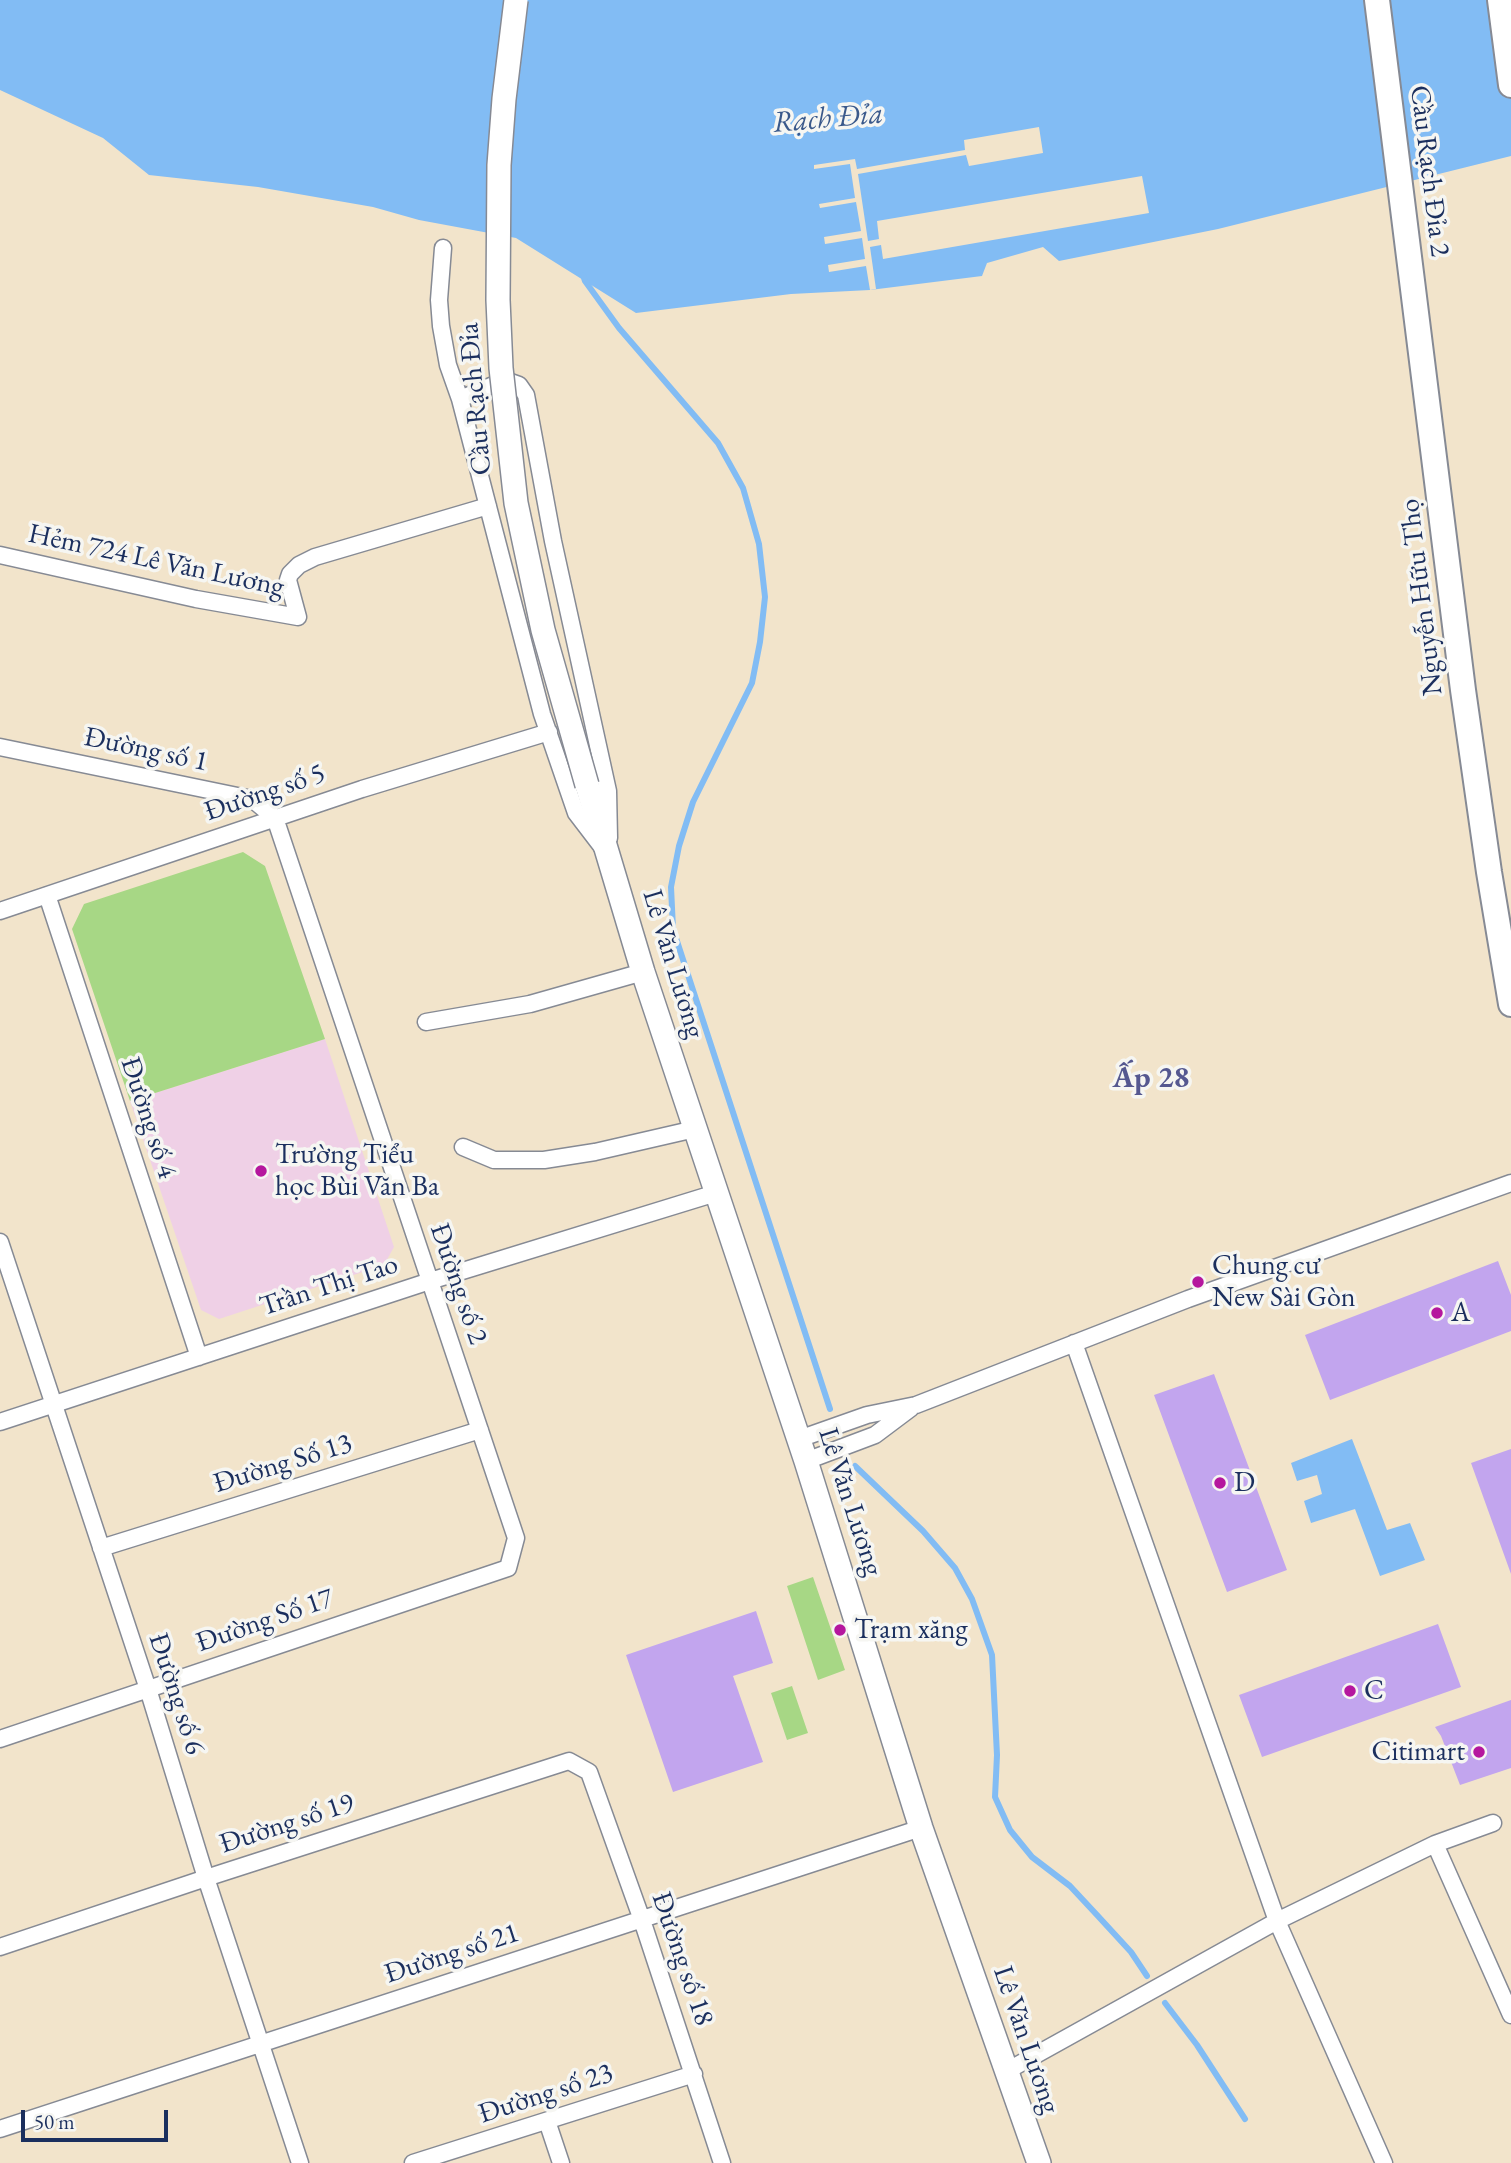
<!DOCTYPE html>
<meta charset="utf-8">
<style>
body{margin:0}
#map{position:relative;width:1511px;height:2163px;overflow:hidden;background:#f2e4cb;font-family:"EB Garamond",serif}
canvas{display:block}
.scale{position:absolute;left:21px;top:2110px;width:147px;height:32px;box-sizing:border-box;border:4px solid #1b2f5e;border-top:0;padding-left:9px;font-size:21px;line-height:24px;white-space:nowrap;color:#1b2f5e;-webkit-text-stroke:5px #f6f6f2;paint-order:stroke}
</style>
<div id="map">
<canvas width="1511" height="2163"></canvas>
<div class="scale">50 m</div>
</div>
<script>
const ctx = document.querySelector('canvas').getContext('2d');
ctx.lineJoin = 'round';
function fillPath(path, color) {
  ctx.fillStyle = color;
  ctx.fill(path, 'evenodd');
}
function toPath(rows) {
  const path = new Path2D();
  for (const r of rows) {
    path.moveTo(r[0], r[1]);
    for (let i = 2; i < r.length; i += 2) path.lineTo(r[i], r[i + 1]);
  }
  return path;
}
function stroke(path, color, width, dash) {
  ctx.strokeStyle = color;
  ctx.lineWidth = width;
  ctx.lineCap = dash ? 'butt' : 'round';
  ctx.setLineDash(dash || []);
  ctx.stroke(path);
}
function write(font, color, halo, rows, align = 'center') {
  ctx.font = font + ' "EB Garamond",serif';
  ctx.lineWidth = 7;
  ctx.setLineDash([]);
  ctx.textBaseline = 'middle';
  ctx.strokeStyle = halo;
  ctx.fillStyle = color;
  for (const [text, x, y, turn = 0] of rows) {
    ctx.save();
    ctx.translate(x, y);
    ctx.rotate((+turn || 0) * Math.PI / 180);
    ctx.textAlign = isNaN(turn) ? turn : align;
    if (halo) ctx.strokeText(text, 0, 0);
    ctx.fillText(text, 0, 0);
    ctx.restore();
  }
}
fillPath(toPath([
 [325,1039,394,1247,384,1265,219,1319,201,1310,130,1101]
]), '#efd0e6');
fillPath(toPath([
 [243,852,265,866,325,1039,130,1101,72,929,84,904],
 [813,1577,845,1670,818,1680,787,1586],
 [792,1686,808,1733,787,1740,771,1693]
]), '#a7d785');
fillPath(toPath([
 [0,0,1511,0,1511,156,1218,229,1059,261,1043,247,987,263,982,276,870,290,791,294,636,313,516,238,419,220,373,207,258,187,149,175,103,138,0,90],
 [1352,1439,1387,1530,1410,1523,1425,1560,1380,1576,1355,1509,1311,1523,1304,1501,1322,1494,1317,1475,1297,1481,1291,1463]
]), '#82bcf4');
fillPath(toPath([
 [1039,127,1043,153,969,166,966,155,858,174,868,241,879,239,877,221,1142,176,1149,213,883,259,881,245,870,247,876,289,870,290,866,266,829,272,828,265,865,259,862,238,825,244,824,237,861,231,856,202,820,208,819,204,855,198,850,164,814,169,814,165,855,159,857,169,965,150,964,140]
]), '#f2e4cb');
stroke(toPath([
 [583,275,585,281,619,328,718,443,743,488,759,544,765,597,760,642,752,683,693,802,679,846,671,887,673,929,830,1409],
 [855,1466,923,1531,955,1568,972,1599,992,1655,997,1755,995,1797,1010,1830,1032,1857,1070,1886,1097,1915,1131,1952,1147,1976],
 [1165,2003,1197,2045,1245,2119]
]), '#82bcf4', 6);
fillPath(toPath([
 [1498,1261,1511,1295,1511,1331,1330,1400,1305,1335],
 [1214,1374,1287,1570,1227,1592,1154,1395],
 [1511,1449,1511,1574,1471,1463],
 [756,1611,773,1663,733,1676,763,1762,673,1792,626,1655],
 [1438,1624,1461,1687,1262,1757,1239,1695],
 [1511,1700,1511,1768,1460,1785,1441,1736,1435,1727]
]), '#c2a5ee');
const street = toPath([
 [443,248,439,300,441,326,448,365,460,399,542,714,576,813,602,847],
 [460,399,505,380,519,385,526,395,553,541,608,791,609,838],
 [0,555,196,599,298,617,288,580,290,574,299,565,315,557,488,506],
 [0,747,252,799,275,818,516,1538,508,1568,0,1739],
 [47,895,199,1357],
 [0,911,362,789,549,732],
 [426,1022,530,1004,643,972],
 [463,1147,494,1160,544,1160,595,1152,695,1129],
 [0,1242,148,1689,206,1878,300,2163],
 [1074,1343,1277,1921,1384,2163],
 [0,1422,430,1281,716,1193],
 [799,1439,867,1415,916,1405,1188,1299,1511,1183],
 [806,1461,875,1435,911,1408],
 [101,1548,480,1430],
 [1435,1844,1511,2015],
 [0,1947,206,1878,569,1761,589,1772,642,1920,722,2163],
 [1005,2072,1277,1921,1435,1844,1493,1823],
 [547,2121,561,2163],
 [0,2129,921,1828],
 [413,2163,694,2074]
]);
const secondary = toPath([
 [587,785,643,972,806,1461,921,1828,1039,2163]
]);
const primary = toPath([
 [1377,0,1463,690,1489,872,1511,1004],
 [1500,0,1511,85]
]);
stroke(street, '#868a94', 19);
stroke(secondary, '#868a94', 26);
stroke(primary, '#868a94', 28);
stroke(street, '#fff', 16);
stroke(secondary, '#fff', 23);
stroke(primary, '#fff', 24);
const secondaryBridge = toPath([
 [516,0,504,99,499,165,498,300,501,368,516,503,543,630,587,785]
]);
stroke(secondaryBridge, '#868a94', 26, []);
stroke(secondaryBridge, '#fff', 23);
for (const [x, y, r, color] of [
 [261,1171,7,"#b5179e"],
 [1198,1282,7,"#b5179e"],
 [1437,1313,7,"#b5179e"],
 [1220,1483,7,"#b5179e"],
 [840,1630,7,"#b5179e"],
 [1350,1691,7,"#b5179e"],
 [1479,1752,7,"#b5179e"]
]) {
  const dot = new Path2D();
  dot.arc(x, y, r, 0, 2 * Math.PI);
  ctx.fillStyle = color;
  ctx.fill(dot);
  stroke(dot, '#f6f6f2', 2.5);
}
write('28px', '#1b2f5e', '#f6f6f2', [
 ["Cầu Rạch Đỉa 2",1429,171,83],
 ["Cầu Rạch Đỉa",476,399,-95],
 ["Hẻm 724 Lê Văn Lương",156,561,12],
 ["Nguyễn Hữu Thọ",1422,597,-97],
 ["Đường số 1",146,750,12],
 ["Đường số 5",265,793,-19],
 ["Lê Văn Lương",673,964,73],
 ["Đường số 4",148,1118,72],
 ["Đường số 2",458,1284,71],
 ["Trần Thị Tao",329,1286,-18],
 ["Đường Số 13",283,1464,-17],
 ["Lê Văn Lương",850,1502,72],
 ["Đường Số 17",265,1621,-19],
 ["Đường số 6",176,1694,72],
 ["Đường số 19",287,1824,-18],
 ["Đường số 21",452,1954,-18],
 ["Đường số 18",682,1959,71],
 ["Lê Văn Lương",1026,2040,71],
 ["Đường số 23",546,2094,-18]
]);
write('28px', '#1b2f5e', '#f6f6f2', [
 ["Trường Tiểu",275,1155],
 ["học Bùi Văn Ba",275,1187],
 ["Chung cư",1212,1266],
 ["New Sài Gòn",1212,1298],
 ["A",1451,1313],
 ["D",1234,1483],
 ["Trạm xăng",854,1630],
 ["C",1364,1691],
 ["Citimart",1465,1752,"right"]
], 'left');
write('italic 30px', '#3a598b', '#f6f6f2', [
 ["Rạch Đỉa",828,119,-5]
]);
write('bold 30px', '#555890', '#f6f6f2', [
 ["Ấp 28",1151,1079]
]);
</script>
